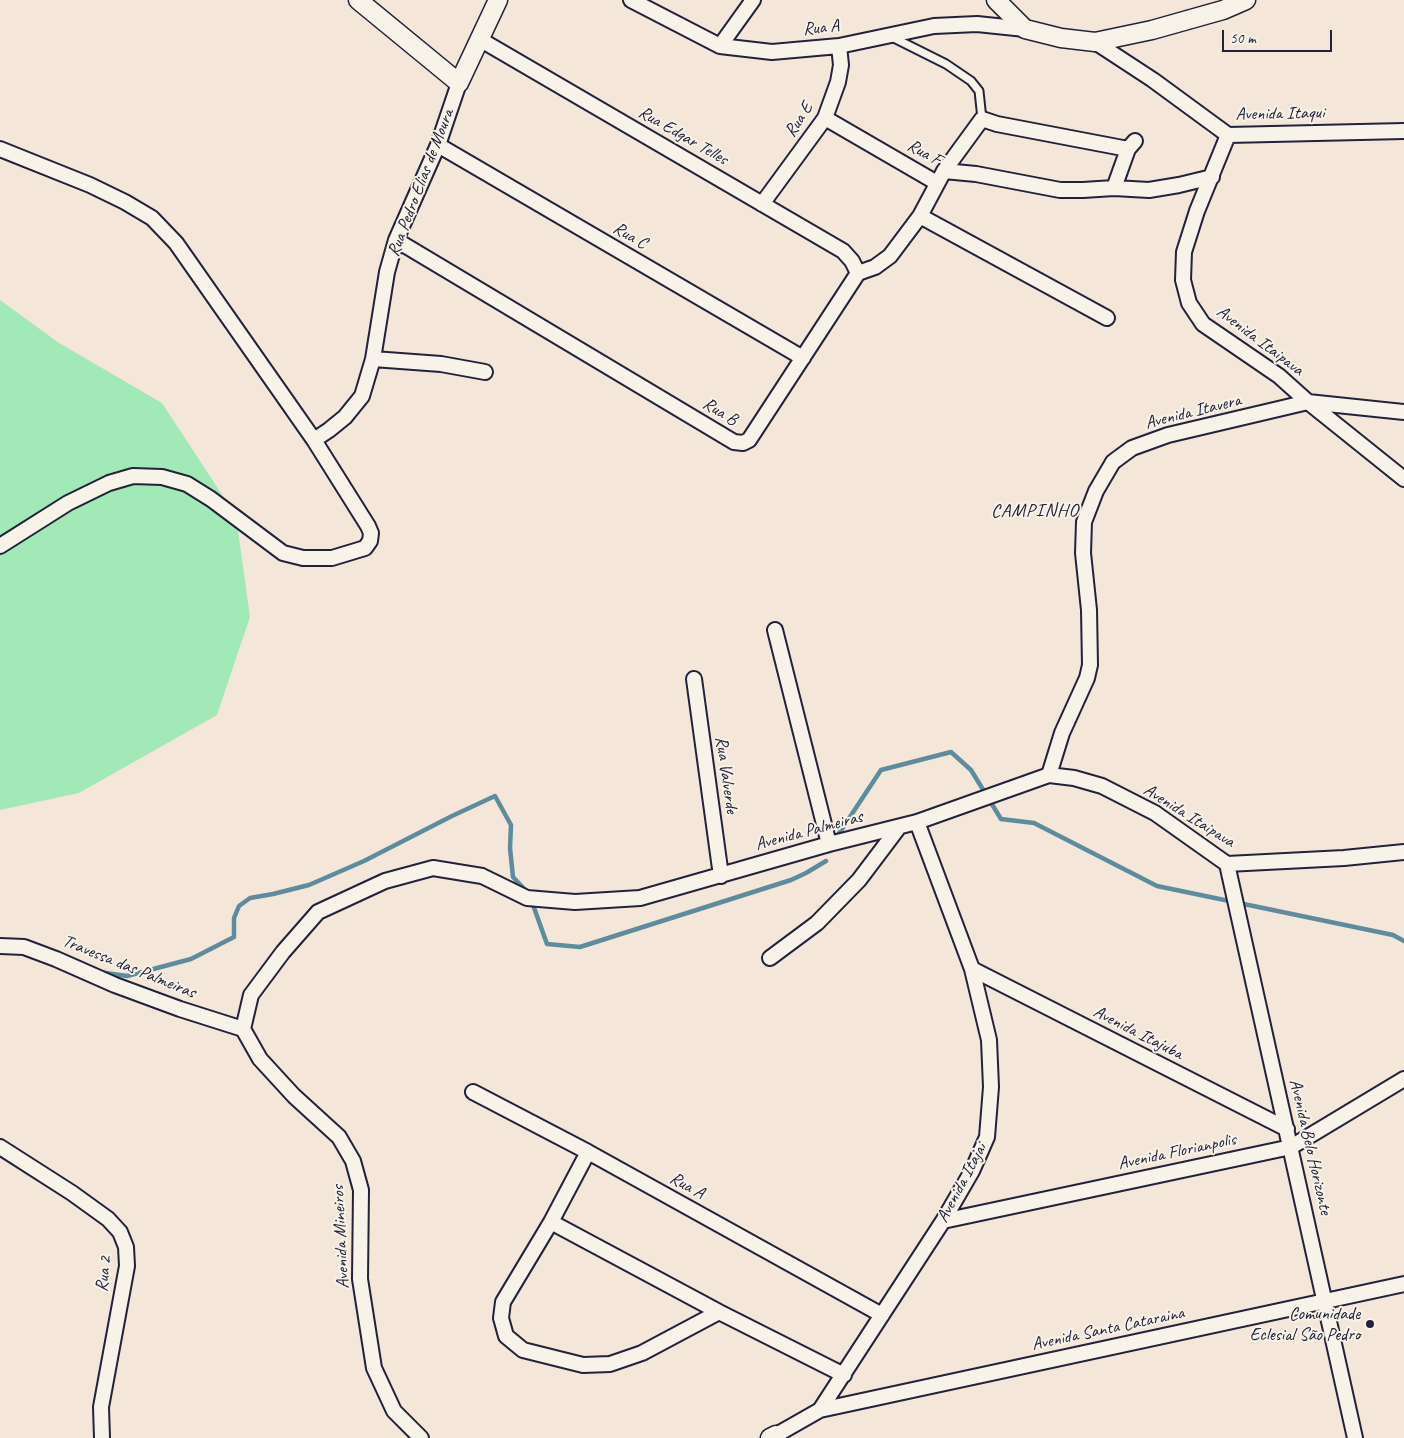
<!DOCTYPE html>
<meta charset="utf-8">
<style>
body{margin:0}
#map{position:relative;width:1404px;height:1438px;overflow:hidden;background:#f4e6d9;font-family:Caveat,sans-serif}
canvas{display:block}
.scale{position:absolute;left:1222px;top:30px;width:110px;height:22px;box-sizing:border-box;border:2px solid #22223b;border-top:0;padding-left:6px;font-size:15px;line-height:18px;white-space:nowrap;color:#22223b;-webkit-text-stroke:4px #f7f3e8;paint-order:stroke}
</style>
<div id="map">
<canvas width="1404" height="1438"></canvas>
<div class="scale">50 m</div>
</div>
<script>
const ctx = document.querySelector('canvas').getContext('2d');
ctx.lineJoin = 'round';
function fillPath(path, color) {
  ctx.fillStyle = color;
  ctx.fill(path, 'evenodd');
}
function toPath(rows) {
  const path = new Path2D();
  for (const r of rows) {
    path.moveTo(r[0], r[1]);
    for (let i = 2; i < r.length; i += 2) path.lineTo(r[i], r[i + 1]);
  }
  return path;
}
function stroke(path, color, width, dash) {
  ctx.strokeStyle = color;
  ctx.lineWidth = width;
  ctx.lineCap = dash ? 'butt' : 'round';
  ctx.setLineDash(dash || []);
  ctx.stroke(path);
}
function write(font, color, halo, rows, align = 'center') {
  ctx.font = font + ' Caveat,sans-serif';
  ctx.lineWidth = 4;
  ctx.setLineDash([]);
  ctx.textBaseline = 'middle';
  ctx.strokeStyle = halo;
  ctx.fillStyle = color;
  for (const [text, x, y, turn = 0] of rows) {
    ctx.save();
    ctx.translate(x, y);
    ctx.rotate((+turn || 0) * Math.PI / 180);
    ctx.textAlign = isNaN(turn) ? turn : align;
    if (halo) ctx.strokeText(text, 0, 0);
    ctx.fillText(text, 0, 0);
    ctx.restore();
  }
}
fillPath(toPath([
 [0,300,59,343,162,403,236,516,250,617,217,715,79,793,0,810]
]), '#a1e9b6');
stroke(toPath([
 [836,838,881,770,951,752,971,770,1001,819,1034,823,1157,886,1393,935,1404,941],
 [532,902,547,944,580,947,791,880,806,873,826,861],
 [99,972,127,976,191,959,234,937,234,918,239,906,250,898,273,894,309,885,364,861,452,816,495,796,511,825,510,848,513,877,528,893]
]), '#5c8c9d', 4.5);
const service = toPath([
 [892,37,946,64,971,81,979,91,982,119]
]);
const minor = toPath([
 [631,0,720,46,772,52,839,46,934,26,977,24,1025,29],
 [481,40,843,251,852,261,858,273],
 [1095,42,1153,80,1228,135,1404,131],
 [720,46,753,0],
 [825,118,937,183],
 [1228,135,1197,211,1184,252,1183,280,1189,303,1203,324,1279,376,1308,402,1404,479],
 [438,145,803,358],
 [0,149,90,185,125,202,152,218,176,243,314,440,368,526,371,533,370,541,365,548,332,558,303,558,283,553,211,499,187,484,162,477,133,476,109,483,68,503,0,546],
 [944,171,976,174,1060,190,1083,190,1114,188,1149,190,1179,185,1212,177],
 [1114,188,1128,149,1135,141],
 [762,204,825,118,838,82,841,65,839,46],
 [920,216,1107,318],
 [396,240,734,442,743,443,749,440,858,273,875,267,890,256,920,216,944,171,982,119,997,124,1128,149],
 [373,359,441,364,485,372],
 [314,440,329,430,345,417,362,396,373,359,387,272,396,240,438,145,459,83],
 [775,630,829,844],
 [694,679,721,876],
 [1049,775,1062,733,1087,678,1090,665,1089,610,1083,553,1084,522,1096,491,1113,462,1132,448,1168,435,1308,402,1404,412],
 [1227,864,1355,1438],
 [0,946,24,947,56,959,115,985,180,1009,243,1029],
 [770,958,817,923,859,880,899,827],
 [972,969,1287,1129],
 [243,1029,251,995,283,952,318,912,385,881,433,868,482,876,527,898,575,902,640,898,829,844,917,822,1049,775,1074,778,1102,786,1155,813,1227,864,1344,858,1404,852],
 [243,1029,260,1059,294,1096,339,1137,353,1161,361,1190,360,1279,374,1368,394,1411,421,1438],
 [473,1092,588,1152,882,1315],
 [0,1147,72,1193,108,1219,120,1232,126,1247,127,1266,101,1407,102,1438],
 [588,1152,551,1222,503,1302,501,1318,506,1336,523,1350,583,1365,610,1364,642,1353,719,1312],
 [943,1221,1291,1147,1404,1079],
 [551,1222,719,1312,844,1375],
 [820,1410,1404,1284],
 [776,1435,820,1410,943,1221,972,1171,987,1137,991,1087,989,1040,972,969,917,822]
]);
const tertiary = toPath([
 [358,0,459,83,498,0],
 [996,0,1025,29,1061,38,1095,42,1152,30,1223,10,1246,0],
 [770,1438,776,1435,777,1438]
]);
stroke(service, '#22223b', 11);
stroke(minor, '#22223b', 18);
stroke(tertiary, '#22223b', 21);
stroke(service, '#f7f3e8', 7);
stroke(minor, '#f7f3e8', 14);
stroke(tertiary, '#f7f3e8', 18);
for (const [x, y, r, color] of [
 [1370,1324,5,"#22223b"]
]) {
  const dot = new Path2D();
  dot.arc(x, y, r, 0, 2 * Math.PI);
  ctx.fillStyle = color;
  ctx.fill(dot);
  stroke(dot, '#f7f3e8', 2);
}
write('18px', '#22223b', '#f7f3e8', [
 ["Rua A",821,28,-6],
 ["Avenida Itaqui",1280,114,-1],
 ["Rua E",799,120,-57],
 ["Rua Edgar Telles",683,136,30],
 ["Rua F",924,153,29],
 ["Rua Pedro Elias de Moura",421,183,-69],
 ["Rua C",630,236,30],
 ["Avenida Itaipava",1260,341,37],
 ["Rua B",720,412,31],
 ["Avenida Itavera",1193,412,-14],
 ["Rua Valverde",726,775,82],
 ["Avenida Itaipava",1189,816,32],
 ["Avenida Palmeiras",809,831,-15],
 ["Travessa das Palmeiras",129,967,22],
 ["Avenida Itajuba",1138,1033,27],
 ["Avenida Belo Horizonte",1310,1147,77],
 ["Avenida Florianpolis",1177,1152,-12],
 ["Avenida Itajai",962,1183,-62],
 ["Rua A",687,1186,29],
 ["Avenida Mineiros",341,1237,-93],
 ["Rua 2",104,1274,-83],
 ["Avenida Santa Cataraina",1108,1329,-12]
]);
write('18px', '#22223b', '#f7f3e8', [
 ["Comunidade",1360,1314],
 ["Eclesial São Pedro",1360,1335]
], 'right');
ctx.letterSpacing = '1px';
write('19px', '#22223b', '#f7f3e8', [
 ["CAMPINHO",1035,511]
]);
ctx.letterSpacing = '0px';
</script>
